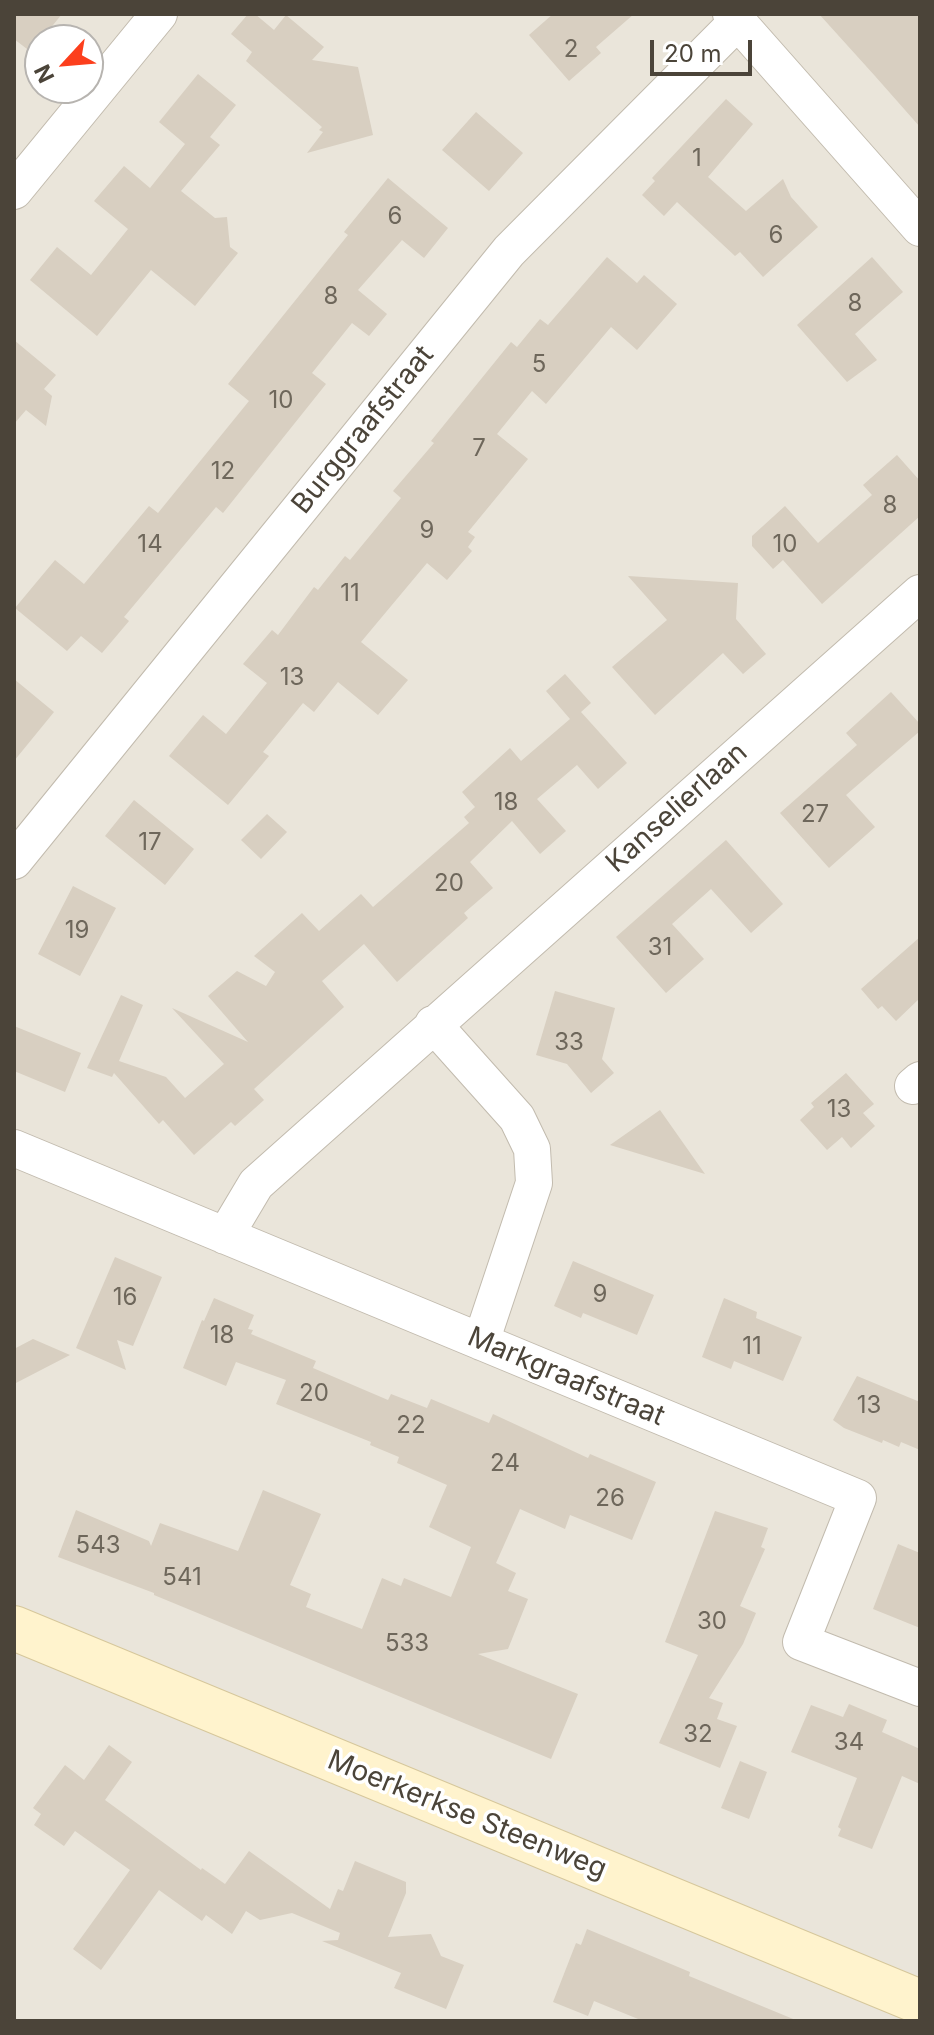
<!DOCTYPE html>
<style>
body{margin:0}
#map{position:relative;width:934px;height:2035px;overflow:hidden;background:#f6f3ec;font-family:Inter,sans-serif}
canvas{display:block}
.frame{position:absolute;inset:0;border:16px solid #4b4439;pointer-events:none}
.north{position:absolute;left:24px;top:24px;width:80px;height:80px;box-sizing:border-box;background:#fff;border:2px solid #b7b4b0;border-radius:50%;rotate:244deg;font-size:22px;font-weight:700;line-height:32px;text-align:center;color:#4b4439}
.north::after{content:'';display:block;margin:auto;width:28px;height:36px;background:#fc3f1d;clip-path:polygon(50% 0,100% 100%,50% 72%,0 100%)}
.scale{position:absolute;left:650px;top:40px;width:102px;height:36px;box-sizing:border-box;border:4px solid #4b4439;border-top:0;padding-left:10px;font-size:24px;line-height:28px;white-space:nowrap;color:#4b4439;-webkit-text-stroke:6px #fff;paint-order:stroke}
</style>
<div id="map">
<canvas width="934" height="2035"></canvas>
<div class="frame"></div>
<div class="north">N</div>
<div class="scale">20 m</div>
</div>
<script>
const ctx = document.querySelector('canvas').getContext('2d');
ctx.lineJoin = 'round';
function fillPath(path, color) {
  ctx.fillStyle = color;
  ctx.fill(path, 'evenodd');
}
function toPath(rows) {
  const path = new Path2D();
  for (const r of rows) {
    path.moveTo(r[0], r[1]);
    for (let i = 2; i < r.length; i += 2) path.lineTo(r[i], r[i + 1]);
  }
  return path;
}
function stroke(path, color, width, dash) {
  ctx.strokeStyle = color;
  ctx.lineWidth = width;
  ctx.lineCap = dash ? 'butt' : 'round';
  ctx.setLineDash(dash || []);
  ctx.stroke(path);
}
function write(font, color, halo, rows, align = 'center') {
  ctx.font = font + ' Inter,sans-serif';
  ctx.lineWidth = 7;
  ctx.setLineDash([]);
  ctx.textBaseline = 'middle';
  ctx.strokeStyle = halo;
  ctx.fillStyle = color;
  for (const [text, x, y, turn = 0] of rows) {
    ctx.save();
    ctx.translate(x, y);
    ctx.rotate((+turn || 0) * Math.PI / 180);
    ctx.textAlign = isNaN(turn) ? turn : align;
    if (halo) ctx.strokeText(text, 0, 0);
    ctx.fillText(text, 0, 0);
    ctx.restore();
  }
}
fillPath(toPath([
 [14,14,920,14,920,2021,14,2021],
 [40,40,88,40,88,88,40,88]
]), '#eae5da');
fillPath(toPath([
 [14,14,62,14,31,52,14,39],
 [248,14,255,14,274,30,286,15,324,47,312,60,358,67,373,135,307,153,323,132,319,130,322,127,246,61,252,52,231,34],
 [553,14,634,14,596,47,601,53,569,81,529,35],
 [819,14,920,14,920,127,875,76],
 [198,74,236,105,210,137,220,145,181,191,215,218,227,217,230,247,238,253,195,306,151,270,97,336,30,280,57,247,91,275,128,229,94,201,124,166,150,188,185,144,159,122],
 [726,99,753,124,708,177,746,211,783,179,791,197,818,227,763,277,740,252,735,256,677,202,664,216,642,195,655,181,652,178],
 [476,112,523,153,489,191,442,150],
 [388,178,448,228,424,258,402,240,358,290,387,314,369,336,352,323,312,373,326,384,223,513,216,507,124,617,129,621,102,653,81,636,67,651,15,608,55,560,84,584,149,506,158,513,249,401,228,384,348,235,344,232],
 [607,257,637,283,644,275,677,304,637,350,611,327,546,404,532,391,497,434,528,459,468,532,475,537,468,547,472,551,447,580,427,563,361,642,408,680,378,715,338,682,314,712,303,703,263,752,269,756,228,805,169,756,203,715,226,734,267,683,243,664,272,630,278,635,314,587,318,590,345,556,350,560,401,498,393,491,434,443,431,441,511,342,517,347,540,319,548,325],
 [872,257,903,292,855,334,877,360,847,382,797,325],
 [14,340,56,375,44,389,52,396,46,426,26,410,14,424],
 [897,455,920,481,920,516,822,604,783,560,773,569,752,546,752,536,785,506,818,543,872,495,863,485],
 [628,576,738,583,736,619,766,654,743,674,723,653,655,715,612,667,667,620],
 [565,674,591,703,581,712,627,763,598,789,577,765,537,799,566,831,540,854,512,821,470,862,493,888,464,913,468,918,397,982,364,944,322,981,344,1007,254,1089,264,1100,235,1126,231,1122,194,1155,163,1120,159,1124,114,1073,112,1077,87,1068,121,995,143,1005,119,1061,166,1077,185,1098,224,1064,172,1008,248,1042,208,996,237,971,266,986,275,972,254,956,302,913,319,931,361,894,373,907,469,823,464,817,475,807,462,792,510,748,521,761,570,719,546,691],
 [14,679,54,712,14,761],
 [891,692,920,724,920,731,846,795,875,827,829,868,780,813,857,745,846,733],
 [134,800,194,849,165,885,105,836],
 [267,814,287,832,261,859,241,840],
 [726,840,783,904,751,933,711,889,672,924,704,959,666,993,616,937],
 [73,886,116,908,80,976,38,954],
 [920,937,920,998,896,1021,882,1006,878,1009,861,989],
 [555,991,615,1008,602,1059,614,1073,591,1093,567,1064,536,1055],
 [14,1026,81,1053,65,1092,14,1071],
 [846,1073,874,1104,863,1113,875,1126,851,1148,842,1137,827,1150,800,1120,814,1107,811,1103],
 [660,1110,705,1174,610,1145],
 [115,1257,162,1277,133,1346,117,1340,126,1370,76,1348],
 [573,1261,654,1295,637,1335,583,1313,581,1318,554,1306],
 [214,1298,254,1315,248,1329,253,1330,251,1334,316,1361,313,1368,388,1400,391,1394,427,1408,431,1399,489,1423,493,1414,588,1458,590,1454,656,1482,632,1540,570,1515,565,1529,520,1509,496,1563,516,1573,508,1591,528,1599,508,1649,478,1654,578,1694,551,1759,154,1595,154,1593,58,1557,76,1510,149,1541,151,1546,160,1523,238,1551,263,1490,321,1514,290,1585,311,1594,306,1607,362,1629,382,1578,401,1586,404,1578,451,1597,471,1547,429,1527,447,1485,397,1463,399,1457,370,1445,371,1442,276,1404,286,1380,236,1362,226,1386,183,1368,202,1320,204,1321],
 [724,1298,757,1312,756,1318,802,1337,783,1381,734,1361,731,1369,702,1357],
 [33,1339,70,1355,14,1384,14,1349],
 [857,1376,920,1402,920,1450,901,1442,899,1447,883,1440,882,1443,844,1428,833,1420],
 [715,1511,768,1528,761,1547,765,1549,740,1606,756,1613,743,1644,709,1698,723,1703,717,1719,737,1726,720,1768,659,1743,698,1655,665,1642],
 [898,1544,920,1553,920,1628,873,1609],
 [849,1704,887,1720,882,1732,920,1749,920,1784,902,1776,872,1849,838,1836,841,1829,838,1827,857,1778,791,1752,811,1705,843,1717],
 [109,1745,132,1762,105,1800,201,1870,202,1868,225,1884,249,1851,330,1909,338,1889,343,1891,355,1861,406,1882,406,1893,388,1937,431,1934,441,1956,464,1965,446,2009,394,1988,401,1973,322,1941,338,1940,340,1933,292,1913,260,1920,246,1911,232,1934,206,1915,202,1921,159,1890,101,1970,73,1949,130,1870,75,1831,64,1846,34,1825,41,1814,33,1808,65,1765,84,1780],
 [740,1761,767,1772,749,1819,721,1808],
 [587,1929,690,1972,689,1976,798,2021,643,2021,594,2001,588,2016,553,2002,576,1943,581,1945]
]), '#d8cfc1');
const street = toPath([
 [731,14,920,228],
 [14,191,159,14],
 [14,861,509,251,737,22],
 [433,1024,517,1118,532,1149,534,1183,481,1342],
 [913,1086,920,1080],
 [14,1148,858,1498,801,1642,920,1688],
 [225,1236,256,1184,920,593]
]);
const secondary = toPath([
 [14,1628,920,2002]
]);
stroke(street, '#c2bbae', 38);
stroke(secondary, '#d6c79b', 46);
stroke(street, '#fff', 36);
stroke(secondary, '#fff3cd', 44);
write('24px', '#6e675b', null, [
 ["2",571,50],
 ["1",697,159],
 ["6",395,217],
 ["6",776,236],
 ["8",331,297],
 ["8",855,304],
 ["5",539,365],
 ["10",281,401],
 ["7",479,449],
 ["12",223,472],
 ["8",890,506],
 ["9",427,531],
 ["14",150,545],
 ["10",785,545],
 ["11",350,594],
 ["13",292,678],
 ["18",506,803],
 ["27",815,815],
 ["17",150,843],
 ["20",449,884],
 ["19",77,931],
 ["31",660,948],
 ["33",569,1043],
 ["13",839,1110],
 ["9",600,1295],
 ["16",125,1298],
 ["18",222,1336],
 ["11",752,1347],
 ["20",314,1394],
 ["13",869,1406],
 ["22",411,1426],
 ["24",505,1464],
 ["26",610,1499],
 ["543",98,1546],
 ["541",182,1578],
 ["30",712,1622],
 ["533",407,1644],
 ["32",698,1735],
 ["34",849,1743]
]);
write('28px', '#4b4439', '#fff', [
 ["Burggraafstraat",363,430,-51],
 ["Kanselierlaan",677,808,-42],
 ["Markgraafstraat",566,1377,23],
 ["Moerkerkse Steenweg",467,1815,22]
]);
</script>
